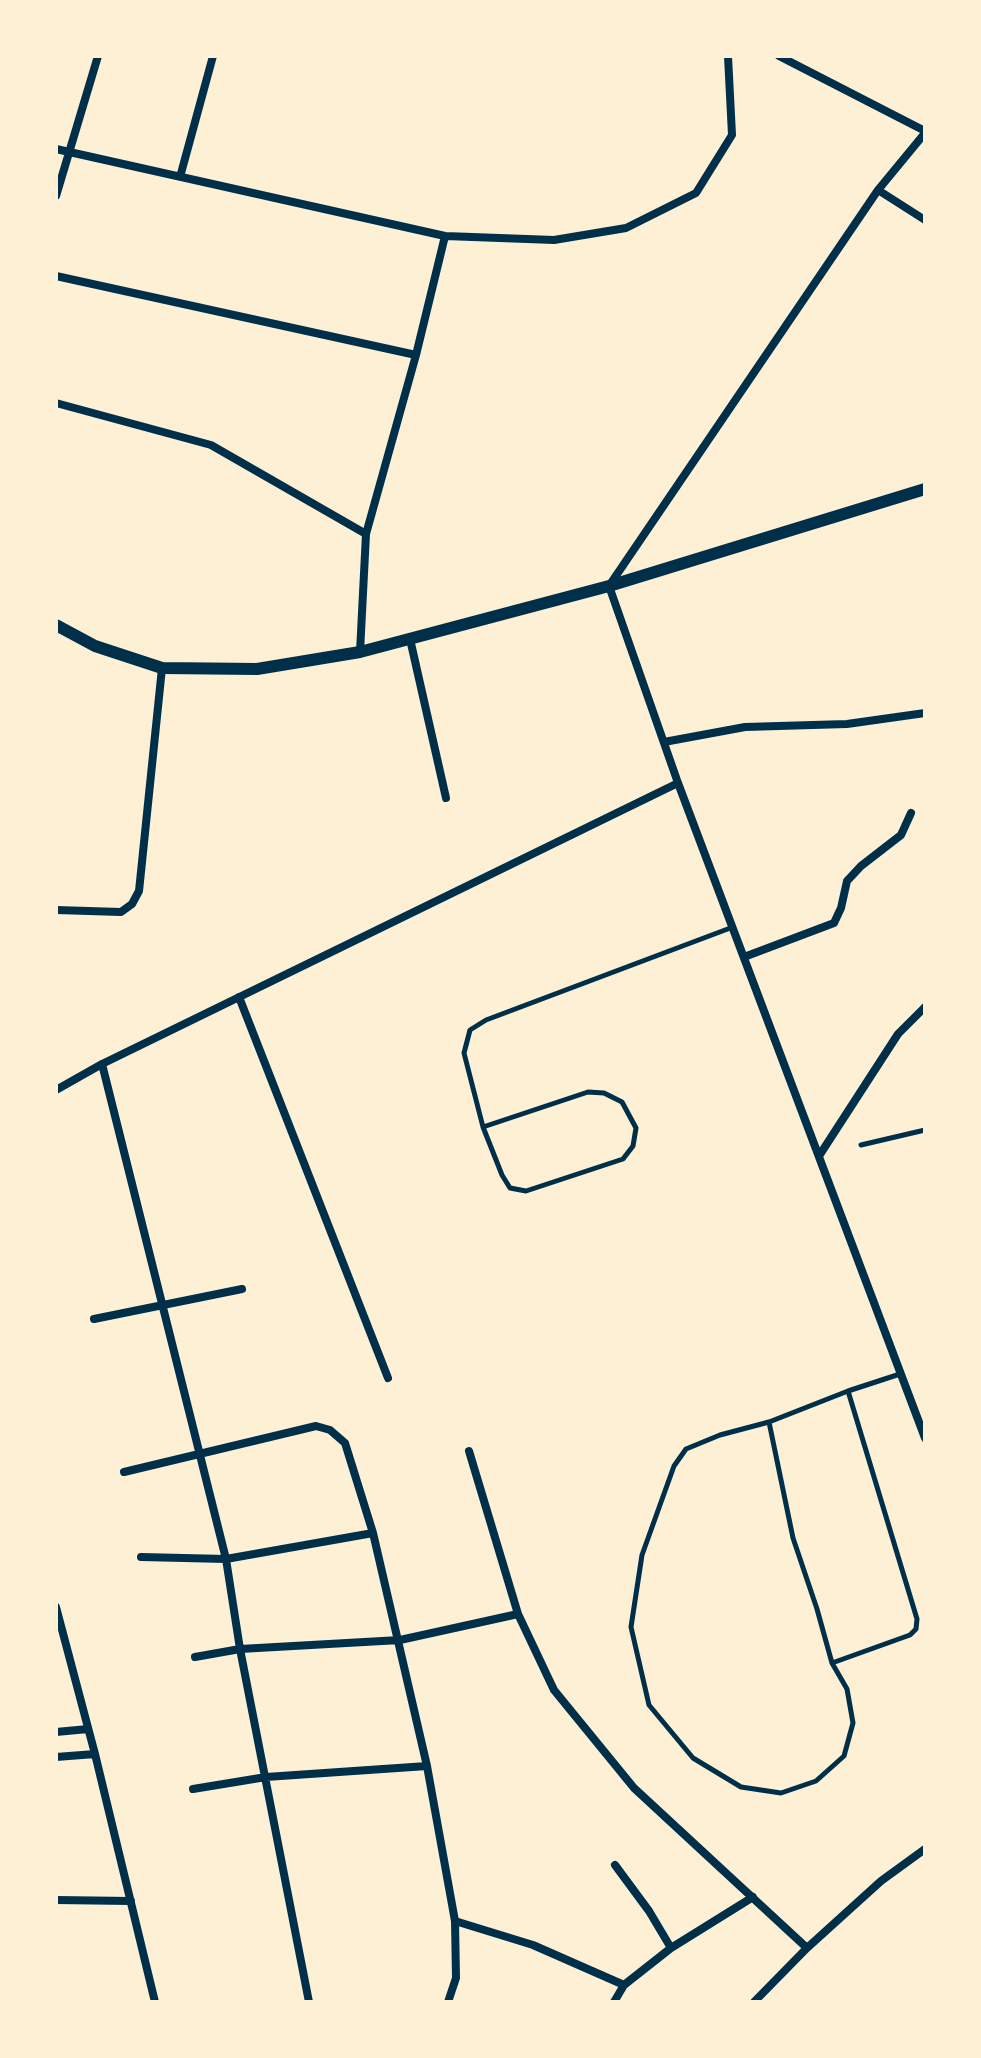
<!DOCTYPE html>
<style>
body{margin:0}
#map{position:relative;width:981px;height:2058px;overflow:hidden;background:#fdf0d5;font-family:"PT Serif",serif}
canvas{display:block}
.frame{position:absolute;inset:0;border:58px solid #fdf0d5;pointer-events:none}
</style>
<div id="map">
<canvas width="981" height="2058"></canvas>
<div class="frame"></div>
</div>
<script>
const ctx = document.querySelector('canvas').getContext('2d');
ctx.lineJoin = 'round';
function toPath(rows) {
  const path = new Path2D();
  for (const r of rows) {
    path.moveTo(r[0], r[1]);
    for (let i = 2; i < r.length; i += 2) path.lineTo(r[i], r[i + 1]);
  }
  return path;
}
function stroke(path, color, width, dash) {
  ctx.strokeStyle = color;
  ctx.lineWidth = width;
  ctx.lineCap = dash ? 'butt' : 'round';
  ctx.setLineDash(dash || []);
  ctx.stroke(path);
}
stroke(toPath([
 [483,1127,588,1092,604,1093,622,1102,636,1128,633,1146,623,1159,526,1191,510,1188,502,1175,483,1127,464,1053,470,1030,486,1020,733,927],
 [861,1145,925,1130],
 [769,1422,793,1538,817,1609,832,1663,847,1689,853,1723,844,1756,816,1781,781,1793,741,1787,693,1758,649,1705,631,1627,642,1555,674,1466,686,1449,720,1435,769,1422,848,1391,900,1374],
 [832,1663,910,1635,916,1629,917,1619,848,1391]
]), '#003049', 5);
stroke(toPath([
 [779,56,925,131],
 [925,133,878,190,609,586,678,783,925,1438],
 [56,149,445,236,554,240,626,228,696,193,732,135,728,56],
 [180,177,213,56],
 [878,190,925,220],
 [56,196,98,56],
 [56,276,416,355],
 [56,403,211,445,366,534],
 [410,639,446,798],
 [360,652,366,534,416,355,445,236],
 [664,742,745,727,847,724,925,713],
 [56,910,121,912,132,904,139,891,162,668],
 [744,957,834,923,841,908,847,881,861,866,901,835,911,813],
 [239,997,388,1378],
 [102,1064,226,1559,240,1649,309,2002],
 [56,1090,102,1064,678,783],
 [819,1156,898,1034,925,1007],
 [94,1319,242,1289],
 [469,1451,518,1614,554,1690,634,1788,807,1948],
 [124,1472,316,1426,330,1430,345,1443,373,1533,427,1766,455,1921,456,1978,448,2002],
 [141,1557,226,1559,373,1533],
 [56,1607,95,1754,155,2002],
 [195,1657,240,1649,400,1640,518,1614],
 [56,1732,88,1729],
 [56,1757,95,1754],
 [193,1789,266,1777,427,1766],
 [615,1865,649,1911,671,1948],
 [56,1900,131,1901],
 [455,1921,533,1945,624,1985],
 [614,2002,624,1985,671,1948,753,1897],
 [754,2002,807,1948,881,1881,925,1849]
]), '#003049', 8);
stroke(toPath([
 [56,625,95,646,162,668,257,669,360,652,609,586,925,489]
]), '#003049', 12);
</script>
